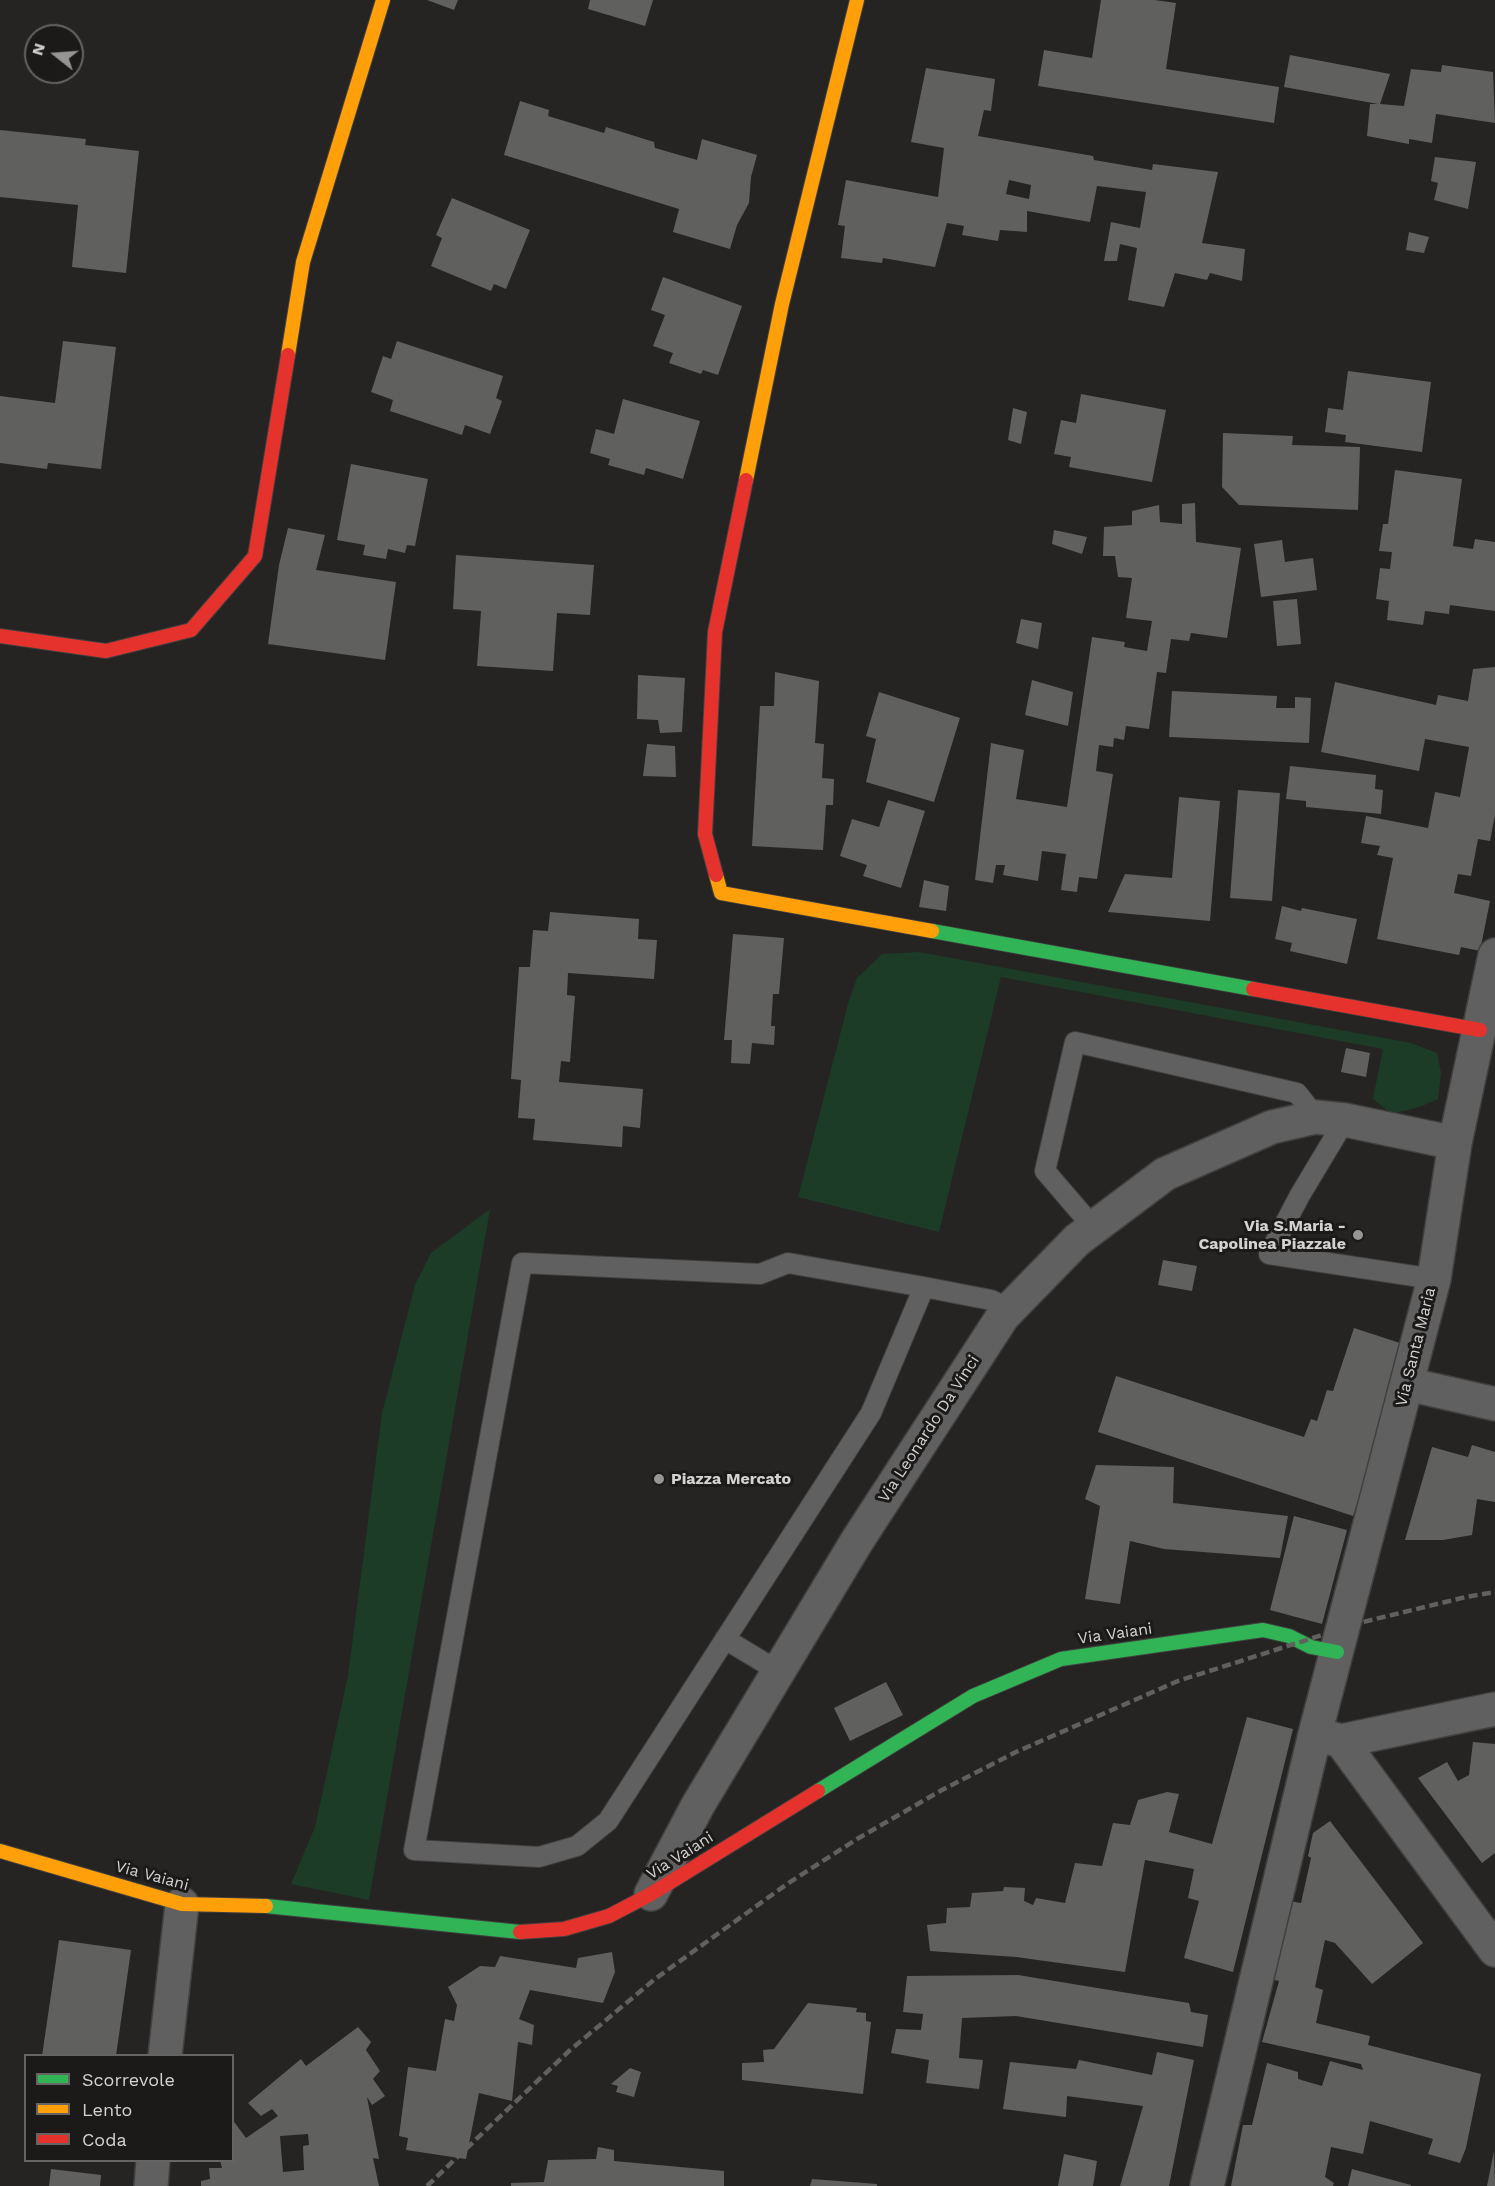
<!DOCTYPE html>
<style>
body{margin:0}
#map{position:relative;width:1495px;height:2186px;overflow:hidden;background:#252423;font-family:"Work Sans",sans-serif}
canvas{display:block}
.legend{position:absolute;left:24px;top:2054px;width:210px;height:108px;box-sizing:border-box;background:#1c1a18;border:2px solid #666462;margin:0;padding:8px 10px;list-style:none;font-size:18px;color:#d4d2d1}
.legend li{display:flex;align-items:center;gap:12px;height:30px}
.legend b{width:30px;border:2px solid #666462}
.north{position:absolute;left:24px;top:24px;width:60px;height:60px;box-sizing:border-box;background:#1c1a18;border:2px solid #666462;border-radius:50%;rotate:287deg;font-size:16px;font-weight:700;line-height:24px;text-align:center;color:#d4d2d1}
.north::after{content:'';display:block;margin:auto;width:21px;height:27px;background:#979594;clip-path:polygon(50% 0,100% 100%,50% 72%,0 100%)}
</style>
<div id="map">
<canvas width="1495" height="2186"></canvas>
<ul class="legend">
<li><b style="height:8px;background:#30b455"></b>Scorrevole</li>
<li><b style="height:8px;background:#ff9f0a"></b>Lento</li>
<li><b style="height:8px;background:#e5322d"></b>Coda</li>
</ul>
<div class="north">N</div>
</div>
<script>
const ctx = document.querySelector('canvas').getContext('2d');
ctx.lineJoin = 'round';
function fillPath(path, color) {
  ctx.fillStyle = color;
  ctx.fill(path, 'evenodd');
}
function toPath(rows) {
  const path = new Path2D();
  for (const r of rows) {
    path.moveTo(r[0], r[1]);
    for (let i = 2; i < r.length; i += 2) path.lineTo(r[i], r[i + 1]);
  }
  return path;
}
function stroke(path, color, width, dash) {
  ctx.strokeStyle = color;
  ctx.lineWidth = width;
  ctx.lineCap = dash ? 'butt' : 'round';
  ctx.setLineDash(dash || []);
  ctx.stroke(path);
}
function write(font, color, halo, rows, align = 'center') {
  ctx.font = font + ' "Work Sans",sans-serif';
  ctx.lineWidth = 6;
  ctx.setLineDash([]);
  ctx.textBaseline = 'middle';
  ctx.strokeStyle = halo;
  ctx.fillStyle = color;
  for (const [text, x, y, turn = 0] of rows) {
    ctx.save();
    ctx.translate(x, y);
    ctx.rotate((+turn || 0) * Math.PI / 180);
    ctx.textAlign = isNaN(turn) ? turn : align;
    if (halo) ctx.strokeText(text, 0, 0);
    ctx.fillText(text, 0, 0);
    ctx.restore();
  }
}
fillPath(toPath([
 [919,952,1411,1043,1437,1053,1441,1073,1438,1099,1422,1106,1392,1114,1373,1099,1383,1049,1001,977,939,1232,798,1197,849,1000,857,978,882,954],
 [490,1209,369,1900,291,1884,315,1827,348,1676,382,1413,415,1285,431,1253]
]), '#1c3c27');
fillPath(toPath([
 [427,0,458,0,454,10],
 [590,0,653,0,645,26,588,9],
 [1101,0,1155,0,1176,3,1166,69,1279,87,1274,123,1038,86,1044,50,1092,58],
 [1290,55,1390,74,1380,104,1404,106,1411,69,1441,72,1442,65,1493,72,1495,123,1436,114,1432,143,1409,139,1409,144,1367,136,1370,104,1378,104,1284,87],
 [926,68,995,79,991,111,984,110,978,136,1093,156,1094,160,1152,170,1153,164,1218,172,1202,243,1245,249,1242,281,1210,273,1207,280,1175,273,1164,307,1128,300,1137,248,1120,244,1117,261,1104,261,1111,222,1140,228,1146,192,1097,186,1090,222,1027,211,1027,232,1000,230,998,241,962,235,964,226,947,223,935,267,883,258,882,263,841,258,845,226,838,225,846,180,938,197,944,148,911,142],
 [1009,180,1031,185,1029,199,1006,194],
 [520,101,549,110,548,116,604,133,606,127,654,142,655,148,697,160,702,139,757,155,751,177,749,203,737,225,730,249,673,232,679,209,504,155],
 [0,130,86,139,85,145,139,151,126,273,72,267,78,205,0,197],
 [1435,157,1476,162,1468,209,1434,200,1438,183,1431,181],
 [452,198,530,230,506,289,494,284,491,291,431,266,442,238,436,235],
 [1409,232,1429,237,1424,253,1406,250],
 [663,277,742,306,718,375,703,370,701,374,669,363,673,353,653,346,665,315,651,310],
 [63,341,116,347,101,469,48,463,47,469,0,463,0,396,55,403],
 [397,341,503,376,496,398,502,401,490,434,465,425,462,435,390,411,393,400,371,392,383,356,391,359],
 [1348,371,1431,382,1422,452,1345,442,1346,435,1325,432,1328,408,1343,410],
 [1081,394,1166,410,1152,482,1069,467,1071,457,1054,454,1061,420,1076,423],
 [623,399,700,421,683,479,646,468,644,475,608,465,610,459,590,453,596,429,614,434],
 [1013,408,1027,412,1021,444,1008,440],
 [1223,433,1293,436,1292,445,1360,447,1358,510,1239,505,1222,487],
 [351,464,428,479,415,546,407,545,405,553,388,549,386,559,363,555,365,545,337,540],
 [1395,470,1462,479,1453,546,1473,549,1475,539,1495,542,1495,611,1450,605,1449,614,1425,611,1423,625,1387,620,1389,601,1376,599,1380,568,1390,569,1392,552,1379,551,1383,524,1388,524],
 [1195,503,1196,542,1241,548,1227,638,1191,633,1189,641,1171,639,1166,673,1157,672,1149,729,1126,726,1124,740,1114,738,1113,747,1099,745,1096,771,1113,774,1097,879,1079,877,1077,892,1061,890,1066,854,1042,851,1038,881,1003,875,1005,865,996,865,993,883,975,880,991,743,1024,750,1016,799,1067,807,1092,637,1125,642,1124,647,1147,651,1152,621,1126,618,1132,578,1118,577,1115,556,1103,556,1104,527,1132,525,1132,511,1159,505,1160,522,1182,524,1182,504],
 [288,528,325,535,316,570,396,582,385,660,268,644,279,565],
 [1054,530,1087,537,1082,554,1052,544],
 [1282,540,1285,562,1313,558,1317,590,1261,597,1254,544],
 [456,555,594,565,590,615,557,613,553,671,477,666,481,611,453,609],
 [1297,599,1301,644,1277,646,1273,601],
 [1021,619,1042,623,1038,649,1016,643],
 [1495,667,1495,815,1490,841,1478,839,1471,876,1458,874,1454,893,1490,901,1480,951,1461,947,1459,955,1377,939,1393,858,1377,855,1380,846,1361,843,1366,816,1428,828,1435,792,1460,797,1469,747,1425,739,1419,771,1321,752,1335,682,1436,705,1438,695,1468,701,1473,669],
 [775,672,819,681,815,743,824,744,822,778,834,779,833,805,826,805,823,850,752,846,760,706,774,706],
 [638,675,685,678,682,732,660,733,658,720,637,719],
 [1032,680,1073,692,1068,726,1025,715],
 [1172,691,1277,696,1276,708,1295,708,1295,697,1311,698,1309,743,1169,737],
 [879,692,960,718,934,802,866,782,876,739,866,736],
 [647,744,675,746,676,777,643,776],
 [1290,766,1376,775,1375,789,1383,790,1381,814,1306,807,1306,801,1286,799],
 [1238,790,1280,793,1272,901,1230,898],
 [1179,797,1220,801,1210,921,1108,912,1125,874,1172,878],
 [888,800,925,811,901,888,863,876,867,865,840,856,852,819,879,827],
 [924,880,949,886,946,911,919,907],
 [1282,906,1301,911,1302,908,1357,919,1347,964,1290,951,1292,943,1275,939],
 [550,912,639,919,638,939,657,940,654,979,568,973,567,995,575,996,570,1062,561,1061,559,1082,643,1089,640,1128,623,1126,622,1147,533,1140,535,1119,518,1118,521,1080,511,1079,519,967,530,967,533,930,548,931],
 [733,934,784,938,779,994,773,994,771,1026,775,1026,774,1045,752,1043,750,1064,731,1063,732,1040,724,1040],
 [1346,1048,1370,1053,1366,1077,1341,1072],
 [1163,1260,1197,1266,1192,1291,1158,1285],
 [1354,1328,1409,1346,1353,1516,1098,1432,1116,1376,1304,1437,1311,1419,1317,1421,1327,1390,1333,1391],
 [1472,1445,1495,1452,1495,1502,1477,1499,1472,1535,1443,1540,1405,1540,1432,1447,1468,1457],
 [1096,1465,1174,1467,1173,1503,1288,1516,1280,1558,1164,1549,1130,1541,1120,1604,1085,1599,1100,1506,1085,1499],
 [1294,1516,1347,1530,1322,1624,1270,1610],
 [886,1682,903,1715,850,1741,834,1708],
 [1247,1717,1293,1729,1233,1972,1184,1958,1199,1901,1188,1898,1194,1869,1145,1860,1125,1972,1016,1957,930,1951,927,1925,946,1923,947,1908,970,1907,972,1893,1003,1891,1004,1887,1025,1888,1024,1901,1033,1905,1036,1898,1065,1903,1075,1863,1102,1866,1113,1823,1130,1825,1138,1800,1167,1792,1179,1794,1169,1832,1212,1844],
 [1473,1742,1495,1744,1495,1853,1482,1863,1418,1778,1447,1762,1458,1781,1469,1775],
 [1330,1821,1423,1943,1372,1984,1335,1943,1325,1940,1315,1987,1323,1990,1316,2023,1370,2036,1368,2045,1481,2074,1466,2148,1460,2163,1428,2154,1433,2139,1370,2121,1363,2154,1331,2147,1325,2177,1334,2183,1333,2186,1231,2186,1243,2125,1252,2125,1267,2063,1298,2072,1298,2079,1322,2086,1330,2061,1363,2070,1361,2064,1262,2042,1279,1981,1270,1979,1290,1901,1301,1903,1311,1858,1308,1856,1313,1833],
 [59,1940,131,1950,116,2056,42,2056],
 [612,1952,615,1972,603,2003,530,1990,519,2019,534,2025,532,2045,518,2042,512,2101,479,2093,466,2159,406,2150,408,2138,399,2136,408,2067,436,2071,445,2019,454,2021,457,2005,448,1987,480,1966,495,1967,500,1956,576,1968,578,1958],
 [1018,1975,1189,2003,1191,2012,1208,2015,1203,2047,1016,2016,962,2018,959,2058,983,2060,979,2089,926,2083,929,2060,891,2053,896,2029,921,2030,923,2014,903,2012,907,1976],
 [808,2003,857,2008,856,2012,866,2013,866,2021,871,2022,863,2094,742,2080,742,2063,764,2062,763,2050,774,2049],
 [358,2027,371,2042,366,2050,380,2071,373,2079,385,2096,372,2105,367,2097,379,2159,373,2158,379,2186,201,2186,201,2181,210,2179,209,2168,222,2168,220,2160,232,2160,232,2119,246,2138,278,2116,272,2109,261,2116,248,2103,301,2059,306,2066],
 [308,2134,309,2145,303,2146,304,2170,283,2172,280,2136],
 [1157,2052,1194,2060,1169,2186,1120,2186,1143,2106,1067,2096,1066,2117,1003,2109,1010,2062,1076,2069,1079,2060,1152,2075],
 [630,2068,641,2072,634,2097,616,2092,618,2086,611,2084],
 [598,2147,614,2150,614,2161,724,2171,724,2186,511,2186,511,2183,544,2182,548,2160,596,2159],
 [1494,2151,1495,2186,1487,2186],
 [1064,2154,1097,2161,1093,2186,1058,2186],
 [51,2169,101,2175,100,2186,49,2186],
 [1352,2169,1411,2185,1411,2186,1348,2186],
 [812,2179,877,2184,877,2186,810,2186]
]), '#60605f');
const lane = toPath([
 [1345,1120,1300,1195,1269,1254,1434,1279],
 [1094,1228,1045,1171,1075,1042,1297,1093,1316,1117],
 [924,1287,871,1413,608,1821,577,1846,539,1857,414,1850,522,1263,760,1274,788,1263,924,1287,991,1300,1010,1309],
 [725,1639,778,1671]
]);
const street = toPath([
 [1407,1384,1495,1404],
 [1315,1734,1341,1741,1495,1950],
 [1341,1741,1495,1709],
 [651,1894,698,1805,857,1541,1003,1316,1077,1240,1165,1174,1272,1127,1316,1117,1345,1120,1455,1143],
 [165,2056,182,1904],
 [151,2186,153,2160],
 [1207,2186,1315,1734,1434,1279,1455,1143,1495,955]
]);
const fast = toPath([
 [932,931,1253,989],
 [818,1791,973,1696,1061,1659,1263,1630,1289,1636,1311,1647,1337,1652],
 [266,1906,520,1932]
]);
const slow = toPath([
 [288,355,303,262,383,0],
 [746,480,782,304,857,0],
 [716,875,721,893,932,931],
 [0,1851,182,1904,266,1906]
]);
const jam = toPath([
 [0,636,106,651,191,630,255,556,288,355],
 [716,875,705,834,715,632,746,480],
 [1253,989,1480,1030],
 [520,1932,564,1929,609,1916,651,1894,818,1791]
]);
stroke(lane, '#41403f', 22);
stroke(street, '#41403f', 36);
stroke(fast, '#41403f', 16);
stroke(slow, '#41403f', 16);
stroke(jam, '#41403f', 16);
stroke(lane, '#616060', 20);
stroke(street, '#616060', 33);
stroke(fast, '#30b455', 14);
stroke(slow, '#ff9f0a', 14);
stroke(jam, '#e5322d', 14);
stroke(toPath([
 [427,2186,569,2051,655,1979,787,1884,857,1839,942,1790,1016,1752,1178,1681,1363,1622,1466,1597,1495,1592]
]), '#61605f', 4.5, [9, 4.5]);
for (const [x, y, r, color] of [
 [1358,1235,6,"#979594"],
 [659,1479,6,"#979594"]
]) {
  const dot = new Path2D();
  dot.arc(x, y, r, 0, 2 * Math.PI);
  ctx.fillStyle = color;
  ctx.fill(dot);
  stroke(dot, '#1c1a18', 2);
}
write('bold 16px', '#d4d2d1', '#1c1a18', [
 ["Via S.Maria -",1346,1226],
 ["Capolinea Piazzale",1346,1244],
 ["Piazza Mercato",671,1479,"left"]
], 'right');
write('16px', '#d4d2d1', '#1c1a18', [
 ["Via Santa Maria",1416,1347,-76],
 ["Via Leonardo Da Vinci",929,1429,-57],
 ["Via Vaiani",1115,1634,-8],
 ["Via Vaiani",680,1856,-32],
 ["Via Vaiani",152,1876,15]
]);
</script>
